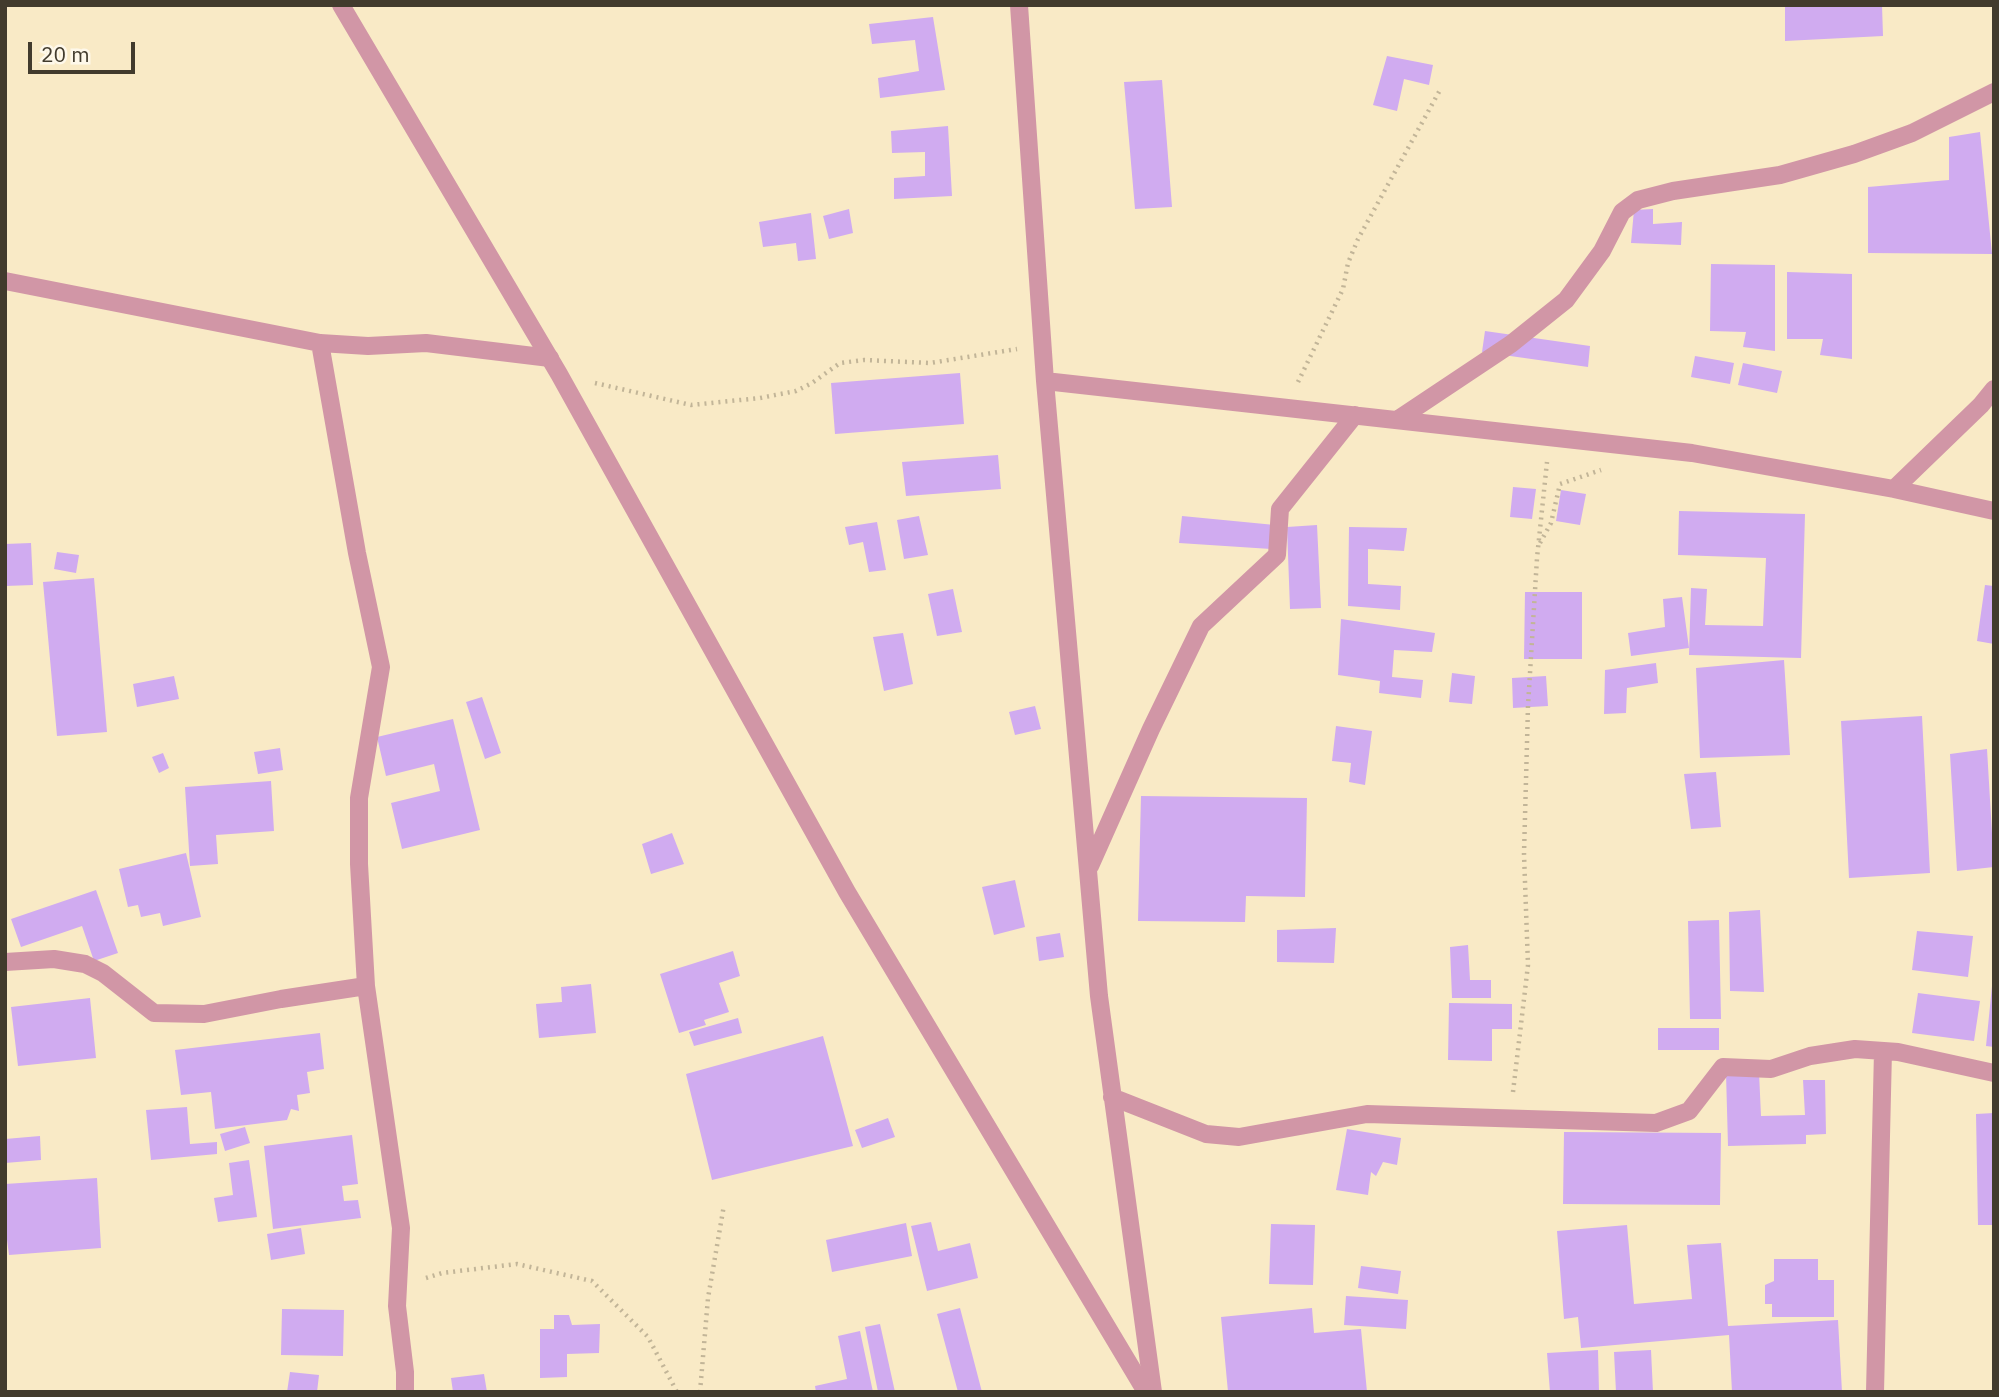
<!DOCTYPE html>
<style>
body{margin:0}
#map{position:relative;width:1999px;height:1397px;overflow:hidden;background:#f9eac6;font-family:"IBM Plex Sans",sans-serif}
canvas{display:block}
.frame{position:absolute;inset:0;border:7px solid #423b2d;pointer-events:none}
.scale{position:absolute;left:28px;top:42px;width:107px;height:32px;box-sizing:border-box;border:4px solid #423b2d;border-top:0;padding-left:9px;font-size:21px;line-height:24px;white-space:nowrap;color:#423b2d;-webkit-text-stroke:5px #fef8ea;paint-order:stroke}
</style>
<div id="map">
<canvas width="1999" height="1397"></canvas>
<div class="frame"></div>
<div class="scale">20 m</div>
</div>
<script>
const ctx = document.querySelector('canvas').getContext('2d');
ctx.lineJoin = 'round';
function fillPath(path, color) {
  ctx.fillStyle = color;
  ctx.fill(path, 'evenodd');
}
function toPath(rows) {
  const path = new Path2D();
  for (const r of rows) {
    path.moveTo(r[0], r[1]);
    for (let i = 2; i < r.length; i += 2) path.lineTo(r[i], r[i + 1]);
  }
  return path;
}
function stroke(path, color, width, dash) {
  ctx.strokeStyle = color;
  ctx.lineWidth = width;
  ctx.lineCap = dash ? 'butt' : 'round';
  ctx.setLineDash(dash || []);
  ctx.stroke(path);
}
fillPath(toPath([
 [1785,5,1882,5,1883,36,1785,41],
 [933,17,945,90,880,98,878,78,919,71,915,40,872,44,869,24],
 [1387,56,1433,65,1429,85,1404,79,1397,111,1373,105],
 [1162,80,1172,207,1135,209,1124,82],
 [948,126,952,196,894,199,894,178,925,176,925,152,892,153,891,131],
 [1980,132,1992,254,1868,253,1868,187,1949,180,1949,137],
 [849,209,853,233,829,239,823,216],
 [1653,209,1653,224,1682,222,1681,245,1631,243,1634,210],
 [811,213,816,259,798,261,796,243,763,247,759,222],
 [1711,264,1775,265,1775,351,1743,347,1746,332,1710,331],
 [1787,272,1852,274,1852,359,1820,355,1823,339,1787,339],
 [1485,331,1590,346,1588,367,1482,352],
 [1695,356,1734,363,1730,384,1691,377],
 [1743,363,1782,371,1777,393,1738,385],
 [960,373,964,424,835,434,831,383],
 [998,455,1001,489,906,496,902,462],
 [1513,487,1536,489,1532,519,1510,517],
 [1561,490,1586,494,1580,525,1556,521],
 [1679,511,1805,514,1801,658,1689,655,1691,588,1707,589,1705,625,1763,626,1766,558,1678,555],
 [919,516,928,555,904,559,897,520],
 [1182,516,1275,525,1271,549,1179,543],
 [877,522,886,570,869,572,863,542,849,545,845,527],
 [1317,525,1321,608,1290,609,1287,527],
 [1349,527,1407,528,1404,551,1368,549,1368,584,1401,586,1400,610,1348,606],
 [31,543,33,585,5,586,5,544],
 [57,552,79,555,76,573,54,569],
 [94,578,107,732,57,736,43,582],
 [1985,585,1994,586,1994,644,1977,641],
 [953,589,962,632,937,636,928,594],
 [1525,592,1582,592,1582,659,1524,659],
 [1682,597,1689,648,1631,656,1628,633,1665,627,1663,599],
 [1341,619,1435,633,1432,652,1394,650,1392,677,1423,680,1421,698,1379,693,1380,681,1338,675],
 [903,633,913,684,884,691,873,637],
 [1784,660,1790,755,1700,758,1696,668],
 [1656,663,1658,683,1627,688,1626,713,1604,714,1605,670],
 [1452,673,1475,676,1472,704,1449,702],
 [174,676,179,699,137,707,133,684],
 [1546,676,1548,706,1513,708,1512,678],
 [482,697,501,753,485,759,466,702],
 [1035,706,1041,729,1015,735,1009,712],
 [1922,716,1930,873,1849,878,1841,721],
 [453,719,480,830,402,849,391,803,440,791,434,764,386,776,377,737],
 [1336,726,1372,731,1365,785,1349,782,1351,763,1332,761],
 [280,748,283,770,258,774,254,752],
 [1987,749,1994,867,1957,871,1950,754],
 [163,753,169,768,159,773,152,757],
 [1716,772,1721,827,1691,829,1684,774],
 [271,781,274,831,216,835,218,864,190,866,185,787],
 [1141,796,1307,798,1305,897,1246,896,1245,922,1138,921],
 [672,833,684,864,651,874,642,844],
 [186,853,201,917,163,926,160,913,141,917,138,905,128,907,119,869],
 [1015,880,1025,927,994,935,982,887],
 [96,890,118,953,94,961,82,926,21,947,11,919],
 [1760,910,1764,992,1730,991,1729,912],
 [1719,920,1721,1019,1690,1019,1688,921],
 [1336,928,1334,963,1277,962,1277,930],
 [1917,931,1973,936,1968,977,1912,970],
 [1060,933,1064,957,1039,961,1036,937],
 [1468,945,1470,980,1491,980,1491,998,1452,998,1450,947],
 [733,951,740,976,719,983,729,1012,704,1020,706,1025,679,1033,660,974],
 [591,984,596,1033,539,1038,536,1004,562,1002,561,987],
 [1992,986,1994,986,1994,1047,1986,1046],
 [1918,993,1980,1001,1974,1041,1912,1033],
 [90,998,96,1058,18,1066,11,1007],
 [1449,1003,1512,1004,1512,1029,1492,1029,1492,1061,1448,1060],
 [738,1018,742,1033,694,1046,689,1032],
 [1658,1028,1719,1028,1719,1050,1658,1050],
 [320,1033,324,1069,307,1072,310,1093,297,1095,299,1111,291,1109,287,1120,215,1129,211,1092,181,1095,175,1050],
 [823,1036,853,1146,712,1180,686,1074],
 [1759,1072,1761,1116,1805,1115,1803,1080,1825,1080,1826,1134,1806,1135,1806,1144,1728,1146,1726,1073],
 [187,1107,190,1144,217,1142,217,1154,151,1160,146,1110],
 [1994,1113,1994,1225,1978,1225,1976,1114],
 [888,1118,895,1137,862,1148,855,1130],
 [245,1127,250,1143,225,1151,220,1134],
 [1347,1129,1401,1138,1397,1165,1383,1162,1376,1176,1371,1172,1368,1195,1336,1190],
 [1564,1132,1721,1133,1720,1205,1563,1204],
 [352,1135,358,1184,342,1186,344,1201,358,1200,361,1218,273,1229,264,1146],
 [40,1136,41,1160,5,1163,5,1139],
 [249,1160,257,1217,218,1222,214,1198,233,1195,229,1163],
 [97,1178,101,1248,9,1255,5,1224,5,1184],
 [931,1222,938,1251,970,1243,978,1278,927,1291,911,1226],
 [906,1223,912,1256,832,1272,826,1240],
 [1271,1224,1315,1225,1313,1285,1269,1284],
 [1627,1225,1634,1304,1692,1299,1687,1245,1721,1243,1728,1326,1838,1320,1842,1392,1732,1392,1729,1335,1581,1348,1578,1317,1564,1319,1557,1231],
 [301,1228,305,1254,271,1260,267,1234],
 [1774,1259,1818,1259,1818,1280,1834,1280,1834,1317,1772,1317,1772,1304,1765,1304,1765,1285,1774,1281],
 [1361,1266,1401,1271,1398,1294,1358,1288],
 [1346,1296,1408,1300,1406,1329,1344,1325],
 [960,1308,982,1392,958,1392,937,1314],
 [1312,1308,1314,1333,1361,1329,1367,1392,1228,1392,1221,1317],
 [282,1309,344,1310,343,1356,281,1355],
 [554,1315,569,1315,572,1325,600,1324,599,1353,567,1354,567,1377,540,1378,540,1329,554,1329],
 [880,1324,895,1392,878,1392,865,1327],
 [860,1331,873,1392,816,1392,815,1386,847,1379,838,1336],
 [1598,1350,1599,1392,1550,1392,1547,1353],
 [1651,1350,1653,1392,1616,1392,1614,1352],
 [290,1372,319,1375,317,1392,287,1392],
 [484,1374,487,1392,453,1392,451,1378]
]), '#d0abf0');
stroke(toPath([
 [1298,382,1343,289,1348,263,1358,239,1440,90],
 [595,383,691,405,760,398,796,391,812,383,840,363,864,360,930,363,1017,349],
 [1540,543,1551,523,1560,484,1601,470],
 [1513,1092,1528,965,1524,854,1528,706,1537,558,1547,462],
 [426,1278,442,1273,517,1264,592,1281,648,1337,677,1392],
 [700,1392,708,1298,724,1205]
]), '#c2b598', 4.5, [2, 5]);
stroke(toPath([
 [1019,5,1045,381,1099,996,1153,1392],
 [5,281,320,343,368,346,426,343,550,358],
 [320,343,357,553,381,667,359,798,359,864,366,986,401,1228,397,1306,405,1372,405,1392],
 [1045,381,1692,453,1894,489,1994,511],
 [1397,420,1511,344,1566,300,1602,251,1622,212,1638,200,1673,191,1780,175,1854,154,1912,133,1994,92],
 [1894,489,1981,405,1994,389],
 [1090,866,1151,729,1201,626,1277,555,1280,509,1355,415],
 [5,962,54,959,85,964,103,973,154,1013,204,1014,281,999,366,986],
 [1112,1097,1206,1134,1239,1137,1367,1114,1656,1123,1689,1111,1723,1067,1771,1069,1810,1056,1855,1049,1898,1052,1994,1073],
 [1875,1392,1883,1051]
]), '#d196a6', 18);
stroke(toPath([
 [341,5,559,374,847,892,1146,1392]
]), '#d196a6', 18);
</script>
